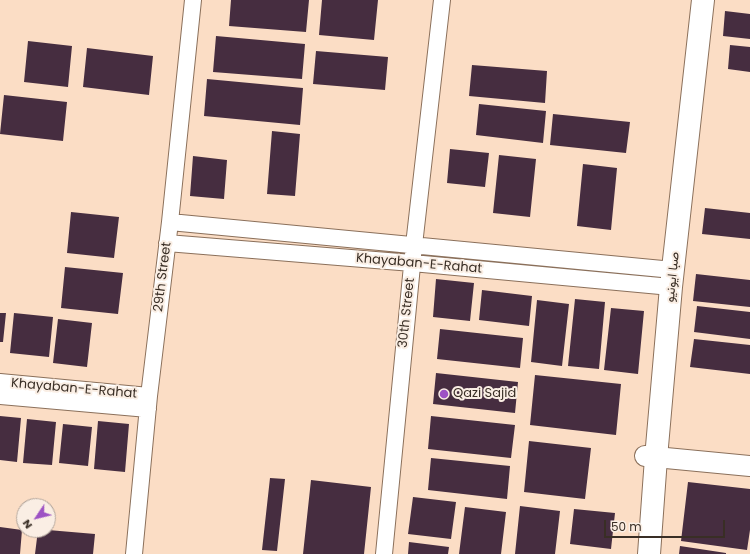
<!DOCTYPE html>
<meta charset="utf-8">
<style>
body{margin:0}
#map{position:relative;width:750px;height:554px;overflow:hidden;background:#fbddc5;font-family:Poppins,sans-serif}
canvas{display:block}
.north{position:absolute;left:16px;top:498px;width:40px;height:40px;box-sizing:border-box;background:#faeee4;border:1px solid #ada198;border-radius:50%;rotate:235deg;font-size:11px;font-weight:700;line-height:16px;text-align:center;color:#392e25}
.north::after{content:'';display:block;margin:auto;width:14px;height:18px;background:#9d52c4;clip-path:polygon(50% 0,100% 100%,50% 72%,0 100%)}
.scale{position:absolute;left:604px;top:520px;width:121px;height:18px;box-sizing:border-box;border:2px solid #392e25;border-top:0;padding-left:5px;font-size:12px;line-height:14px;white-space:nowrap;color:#392e25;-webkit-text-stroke:3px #faeee4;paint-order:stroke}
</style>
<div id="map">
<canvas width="750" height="554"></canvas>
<div class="north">N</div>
<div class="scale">50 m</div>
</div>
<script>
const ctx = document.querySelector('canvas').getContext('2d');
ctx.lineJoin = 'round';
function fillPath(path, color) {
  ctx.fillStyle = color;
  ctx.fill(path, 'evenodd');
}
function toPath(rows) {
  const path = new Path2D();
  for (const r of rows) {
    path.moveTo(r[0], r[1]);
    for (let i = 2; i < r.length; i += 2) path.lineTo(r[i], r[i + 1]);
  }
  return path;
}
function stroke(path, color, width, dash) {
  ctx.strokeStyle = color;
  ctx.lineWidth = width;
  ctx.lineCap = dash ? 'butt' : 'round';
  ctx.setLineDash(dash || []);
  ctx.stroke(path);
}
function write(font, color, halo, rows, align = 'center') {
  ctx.font = font + ' Poppins,Vazirmatn,sans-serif';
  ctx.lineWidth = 4;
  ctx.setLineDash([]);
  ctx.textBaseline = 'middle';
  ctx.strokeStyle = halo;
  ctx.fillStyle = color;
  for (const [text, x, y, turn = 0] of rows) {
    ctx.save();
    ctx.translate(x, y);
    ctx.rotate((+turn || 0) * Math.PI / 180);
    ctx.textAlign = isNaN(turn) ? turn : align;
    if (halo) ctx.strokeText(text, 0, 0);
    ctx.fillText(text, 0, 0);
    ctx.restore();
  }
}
fillPath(toPath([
 [231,0,309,0,306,32,229,26],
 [322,0,378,0,374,40,319,35],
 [725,11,750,14,750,39,723,36],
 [216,36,305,44,302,79,213,72],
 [28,41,72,46,68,87,24,82],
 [730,45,750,47,750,72,728,69],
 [87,48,153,56,149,95,83,87],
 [316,51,388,57,385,90,313,84],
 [472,65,547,71,545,103,469,96],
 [207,79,303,88,300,125,204,116],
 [4,95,67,102,63,141,0,134],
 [479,104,546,111,543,143,476,135],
 [553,114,630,122,626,153,550,145],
 [272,131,300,134,295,196,267,194],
 [450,149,489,153,485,187,447,183],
 [499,155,536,159,530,217,493,213],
 [193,156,227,160,224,199,190,196],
 [583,164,617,168,611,230,577,226],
 [705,208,750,213,750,239,702,234],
 [71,212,119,217,114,258,67,253],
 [65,267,123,273,118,314,61,308],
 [696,274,750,280,750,307,693,301],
 [436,279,474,283,470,321,433,317],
 [482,290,532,296,529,326,479,320],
 [575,299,605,302,599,369,568,366],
 [537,300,569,304,562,366,531,362],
 [697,306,750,312,750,339,694,332],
 [611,308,644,311,638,374,604,370],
 [0,313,6,313,3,342,0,342],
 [14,313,53,317,49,357,10,353],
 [58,319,92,323,87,367,53,363],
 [440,329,523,338,520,368,437,359],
 [694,339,750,345,750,374,690,367],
 [436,373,518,382,515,413,433,404],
 [535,375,621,384,616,435,530,425],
 [0,416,21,418,17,462,0,460],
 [431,416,515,425,511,458,428,449],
 [27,419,56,422,52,465,23,463],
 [98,421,129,424,125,472,94,469],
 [63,424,92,427,88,466,59,463],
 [529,441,591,448,585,499,524,492],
 [431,458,510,466,507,499,428,490],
 [270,478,285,479,277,551,262,550],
 [311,480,371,487,364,554,303,554],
 [688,482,750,489,750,530,747,550,681,541],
 [413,497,456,502,451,539,408,534],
 [520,506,560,511,555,554,515,554],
 [465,507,506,512,501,554,459,554],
 [574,509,615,513,611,549,570,544],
 [0,527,22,530,20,554,0,554],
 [38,530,48,530,95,534,93,554,35,554],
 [409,542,449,547,448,554,408,554],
 [680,546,726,553,726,554,679,554]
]), '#462d40');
const minor = toPath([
 [170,222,673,270],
 [167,243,412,263,671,287],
 [0,382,149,396],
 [0,396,148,409],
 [134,554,149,396,170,222,193,0],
 [384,554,414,245,442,0]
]);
const tertiary = toPath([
 [645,456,750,466]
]);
const secondary = toPath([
 [649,554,656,458,671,287,703,0]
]);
stroke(minor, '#8b705b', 18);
stroke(tertiary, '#8b705b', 22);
stroke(secondary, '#8b705b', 24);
stroke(minor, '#fff', 16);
stroke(tertiary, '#fff', 20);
stroke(secondary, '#fff', 22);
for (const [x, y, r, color] of [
 [444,394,5,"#9d52c4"]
]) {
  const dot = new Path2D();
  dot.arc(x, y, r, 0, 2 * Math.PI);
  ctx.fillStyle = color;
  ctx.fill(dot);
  stroke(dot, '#faeee4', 1.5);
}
write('13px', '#392e25', '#faeee4', [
 ["Khayaban-E-Rahat",419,264,5],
 ["29th Street",163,277,-83],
 ["صبا ایونیو",673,277,-84],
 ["30th Street",407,313,-84],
 ["Khayaban-E-Rahat",74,389,5]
]);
write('13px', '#392e25', '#faeee4', [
 ["Qazi Sajid",453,394]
], 'left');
</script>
